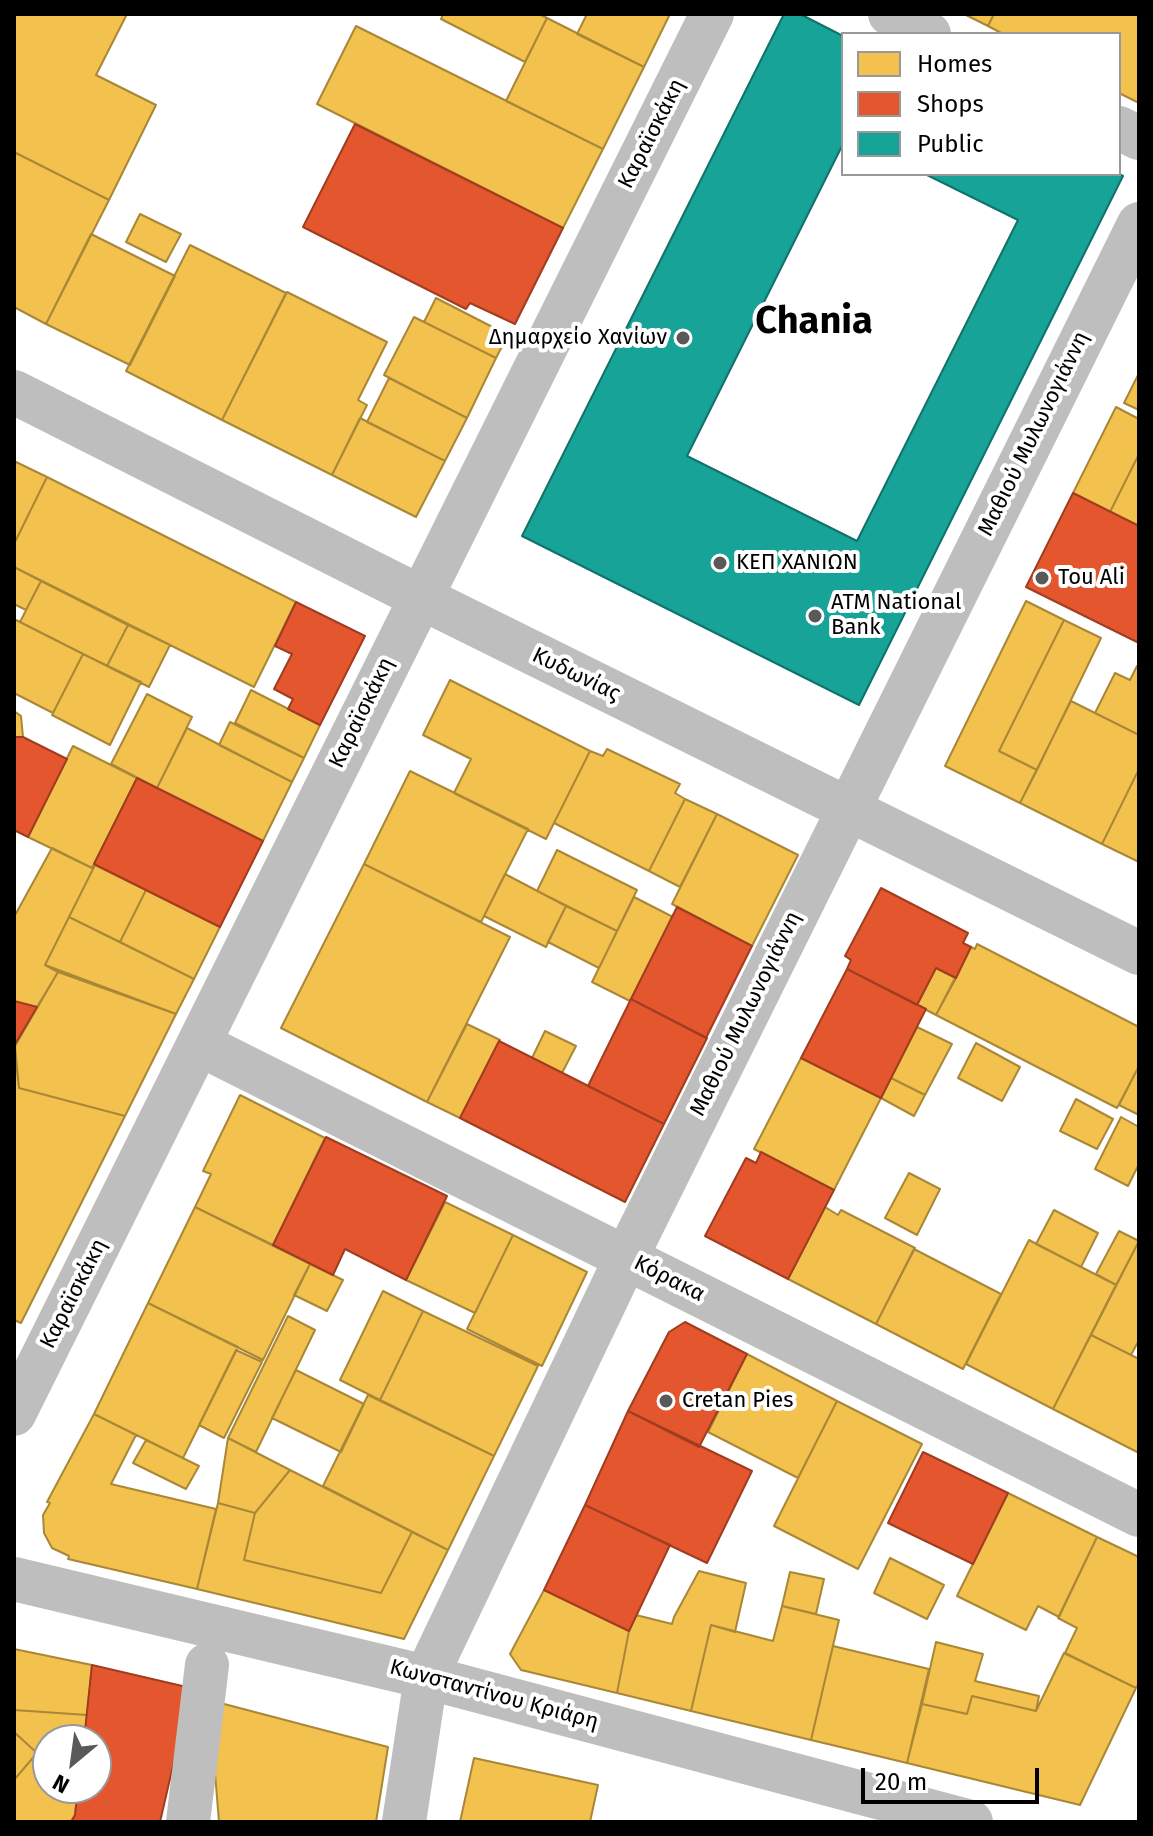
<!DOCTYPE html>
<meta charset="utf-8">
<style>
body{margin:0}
#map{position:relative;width:1153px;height:1836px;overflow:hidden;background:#fff;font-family:"Fira Sans",sans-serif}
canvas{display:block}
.frame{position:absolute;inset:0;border:16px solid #000;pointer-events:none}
.legend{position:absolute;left:841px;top:32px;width:280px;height:144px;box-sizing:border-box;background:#fff;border:2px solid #999;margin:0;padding:10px 14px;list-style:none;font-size:24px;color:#000}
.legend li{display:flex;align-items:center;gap:16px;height:40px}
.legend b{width:40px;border:2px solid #999}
.north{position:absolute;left:32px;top:1724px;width:80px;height:80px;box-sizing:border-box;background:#fff;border:2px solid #999;border-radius:50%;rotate:209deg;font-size:22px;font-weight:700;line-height:32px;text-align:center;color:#000}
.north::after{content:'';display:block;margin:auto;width:28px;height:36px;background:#595959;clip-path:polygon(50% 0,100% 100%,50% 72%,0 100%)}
.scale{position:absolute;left:861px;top:1768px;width:178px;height:36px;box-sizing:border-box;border:4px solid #000;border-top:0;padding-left:10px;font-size:24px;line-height:28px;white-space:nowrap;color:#000;-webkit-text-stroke:6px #fff;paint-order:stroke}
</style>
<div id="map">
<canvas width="1153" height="1836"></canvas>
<div class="frame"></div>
<ul class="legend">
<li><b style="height:22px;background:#f2c14e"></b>Homes</li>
<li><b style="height:22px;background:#e4572e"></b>Shops</li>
<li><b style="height:22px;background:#17a398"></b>Public</li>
</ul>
<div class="north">N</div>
<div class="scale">20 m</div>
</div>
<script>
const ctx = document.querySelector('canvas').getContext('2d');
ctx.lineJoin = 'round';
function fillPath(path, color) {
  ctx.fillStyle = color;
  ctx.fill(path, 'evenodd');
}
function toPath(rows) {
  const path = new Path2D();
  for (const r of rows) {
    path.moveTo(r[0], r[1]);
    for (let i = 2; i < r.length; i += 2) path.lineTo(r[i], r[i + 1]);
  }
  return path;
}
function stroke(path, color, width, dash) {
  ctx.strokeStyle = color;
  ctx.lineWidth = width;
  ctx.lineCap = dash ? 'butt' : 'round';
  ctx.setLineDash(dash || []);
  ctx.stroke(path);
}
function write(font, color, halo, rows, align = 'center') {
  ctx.font = font + ' "Fira Sans",sans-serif';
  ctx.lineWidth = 8;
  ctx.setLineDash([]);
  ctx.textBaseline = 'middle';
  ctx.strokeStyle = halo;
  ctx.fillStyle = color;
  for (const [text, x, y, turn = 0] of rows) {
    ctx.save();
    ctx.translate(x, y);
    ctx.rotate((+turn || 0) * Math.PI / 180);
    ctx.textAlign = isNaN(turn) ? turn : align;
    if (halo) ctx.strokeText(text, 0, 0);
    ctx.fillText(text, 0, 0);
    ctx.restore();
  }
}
const homes = toPath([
 [14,14,127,14,96,75,156,105,109,200,14,152,14,14],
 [443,14,539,14,547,18,525,62,441,19,443,14],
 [587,14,670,14,644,67,577,34,587,14],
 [964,14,994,14,988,26,964,14],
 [994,14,1139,14,1139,103,1119,93,1119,34,1003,34,988,26,994,14],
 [547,18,644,67,603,149,506,101,547,18],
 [356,26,603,149,563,228,317,104,356,26],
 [14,152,109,200,46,324,14,307,14,152],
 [140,214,181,234,166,262,126,242,140,214],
 [91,234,175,276,130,365,46,324,91,234],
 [190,245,286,293,222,420,126,371,190,245],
 [287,292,387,342,358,400,367,405,332,475,222,420,287,292],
 [436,298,508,335,496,358,424,322,436,298],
 [414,317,496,358,467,418,384,375,414,317],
 [1139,373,1139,410,1124,403,1139,373],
 [389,378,467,418,445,461,367,422,389,378],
 [1116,407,1139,419,1139,454,1110,512,1073,493,1116,407],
 [360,418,445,461,416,517,332,475,360,418],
 [1139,454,1139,526,1110,512,1139,454],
 [14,461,47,477,14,544,14,461],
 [47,477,296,602,254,687,14,567,14,544,47,477],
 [14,567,41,581,26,610,14,604,14,567],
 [41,581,128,625,107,666,20,622,41,581],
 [1026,601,1064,620,999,751,1037,770,1020,803,945,766,1026,601],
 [14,619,83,654,53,713,14,693,14,619],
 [1064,620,1101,638,1037,770,999,751,1064,620],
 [128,625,170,645,149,687,107,666,128,625],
 [83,654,141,682,110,745,52,715,83,654],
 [1137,666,1139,668,1139,735,1095,713,1115,673,1130,680,1137,666],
 [450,680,590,751,546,839,454,793,471,759,423,735,450,680],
 [251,690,320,725,304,758,235,723,251,690],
 [147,694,192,717,157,788,111,764,147,694],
 [1071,701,1139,735,1139,769,1102,844,1020,803,1071,701],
 [14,711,21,716,23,737,14,737,14,711],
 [230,722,304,758,292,782,219,745,230,722],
 [187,728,292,782,263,841,157,788,187,728],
 [73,746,137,778,92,868,28,837,73,746],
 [607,749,680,784,675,793,685,799,649,871,554,823,590,751,603,756,607,749],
 [1139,769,1139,862,1102,844,1139,769],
 [410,771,528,829,481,922,364,864,410,771],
 [685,799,717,814,680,887,649,871,685,799],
 [717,814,798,855,752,946,672,904,717,814],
 [52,848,92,868,94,864,95,865,45,965,58,972,37,1007,14,1001,14,917,52,848],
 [557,850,637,890,617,931,537,891,557,850],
 [364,864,510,937,427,1102,281,1028,364,864],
 [95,865,146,890,120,942,69,917,95,865],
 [505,874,566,906,546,947,484,916,505,874],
 [146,890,220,927,194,979,120,942,146,890],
 [634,897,673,917,630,1001,592,982,634,897],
 [566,906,617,931,599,968,548,942,566,906],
 [69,917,194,979,176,1014,45,965,69,917],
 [977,944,1139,1027,1139,1066,1117,1108,936,1015,971,947,975,949,977,944],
 [936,968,956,978,936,1015,917,1005,936,968],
 [58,972,176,1014,125,1116,19,1088,15,1046,58,972],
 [467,1024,500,1040,460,1118,427,1102,467,1024],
 [917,1027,952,1044,925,1095,891,1078,917,1027],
 [545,1031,576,1046,562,1073,532,1058,545,1031],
 [976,1043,1020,1067,1002,1101,958,1078,976,1043],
 [14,1046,19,1088,125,1116,21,1323,14,1320,14,1046],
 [801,1058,881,1098,834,1190,754,1149,801,1058],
 [1139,1066,1139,1115,1119,1105,1139,1066],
 [891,1078,925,1095,914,1116,881,1098,891,1078],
 [240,1095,325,1138,273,1245,195,1207,211,1174,203,1171,240,1095],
 [1076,1099,1113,1119,1097,1149,1060,1131,1076,1099],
 [1121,1117,1139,1127,1139,1164,1128,1186,1095,1169,1121,1117],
 [909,1173,940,1189,917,1235,885,1218,909,1173],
 [445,1202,513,1235,475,1313,406,1280,445,1202],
 [195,1207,310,1264,263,1360,148,1303,195,1207],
 [825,1207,838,1215,841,1210,915,1248,876,1324,788,1279,825,1207],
 [1054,1210,1098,1233,1081,1267,1036,1244,1054,1210],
 [1119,1231,1139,1241,1116,1285,1096,1274,1119,1231],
 [513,1235,587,1272,542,1366,467,1329,513,1235],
 [1029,1240,1116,1285,1053,1409,966,1364,1029,1240],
 [1139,1241,1139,1340,1131,1355,1091,1335,1139,1241],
 [914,1249,1001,1294,963,1369,876,1324,914,1249],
 [310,1264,343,1280,327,1311,294,1295,310,1264],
 [383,1291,423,1311,380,1400,340,1380,383,1291],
 [148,1303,238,1347,183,1458,94,1414,148,1303],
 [423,1311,538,1366,494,1456,380,1400,423,1311],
 [288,1316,315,1330,256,1452,228,1438,288,1316],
 [1091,1335,1139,1359,1139,1453,1053,1409,1091,1335],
 [236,1350,262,1362,224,1438,199,1425,236,1350],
 [747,1354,837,1401,798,1478,708,1432,747,1354],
 [296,1370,364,1404,341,1452,272,1418,296,1370],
 [368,1395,494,1456,448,1550,323,1486,368,1395],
 [837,1401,922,1444,858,1569,774,1526,837,1401],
 [94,1414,136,1435,111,1484,216,1509,197,1589,68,1559,69,1556,52,1548,44,1533,43,1515,50,1503,47,1502,94,1414],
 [228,1438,290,1470,255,1513,218,1503,228,1438],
 [146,1440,199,1466,186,1489,133,1463,146,1440],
 [290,1470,412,1532,381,1593,244,1560,255,1513,290,1470],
 [1008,1493,1097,1537,1059,1617,1038,1606,1026,1630,957,1596,1008,1493],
 [218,1503,255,1513,244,1560,381,1593,412,1532,448,1550,404,1639,197,1589,218,1503],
 [1097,1537,1139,1557,1139,1683,1136,1688,1065,1653,1077,1628,1058,1618,1097,1537],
 [890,1558,944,1585,927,1619,874,1593,890,1558],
 [699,1571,746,1583,735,1632,711,1625,691,1711,617,1693,629,1631,636,1615,672,1624,674,1617,699,1571],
 [790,1572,824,1579,816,1614,782,1606,790,1572],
 [544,1590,629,1631,617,1693,521,1670,510,1654,544,1590],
 [782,1606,839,1620,811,1740,691,1711,711,1625,773,1641,782,1606],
 [936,1642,983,1654,975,1681,1039,1696,1036,1711,972,1696,967,1714,922,1704,936,1642],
 [833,1646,929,1669,907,1763,811,1740,833,1646],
 [14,1649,92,1665,87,1715,14,1710,14,1649],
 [1064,1653,1136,1688,1080,1805,907,1763,922,1704,967,1714,972,1696,1036,1711,1064,1653],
 [209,1700,388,1747,376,1822,219,1822,209,1700],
 [14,1710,87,1715,84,1740,48,1740,48,1788,78,1788,75,1815,71,1822,14,1822,14,1780,37,1753,14,1732,14,1710],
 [14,1732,37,1753,14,1780,14,1732],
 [474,1758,598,1785,590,1822,460,1822,474,1758]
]);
fillPath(homes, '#f2c14e');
stroke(homes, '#a98737', 2);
const shops = toPath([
 [355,124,563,228,515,324,470,303,466,309,303,227,355,124],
 [1073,493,1139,526,1139,643,1026,587,1073,493],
 [296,602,365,636,320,725,288,709,293,699,274,689,292,654,275,646,296,602],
 [14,737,23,737,67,759,28,837,14,830,14,737],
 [137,778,263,841,220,927,94,864,137,778],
 [881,888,968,933,963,943,971,947,956,978,936,968,917,1005,847,969,851,960,845,956,881,888],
 [677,907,752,946,706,1038,631,999,677,907],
 [847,969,926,1009,881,1098,801,1058,847,969],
 [631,999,707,1038,664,1124,588,1086,631,999],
 [14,1001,37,1007,14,1046,14,1001],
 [499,1041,664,1124,625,1202,460,1118,499,1041],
 [326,1137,447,1196,406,1280,345,1249,333,1275,273,1245,326,1137],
 [761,1152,834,1190,788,1279,705,1236,746,1158,756,1163,761,1152],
 [685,1322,747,1354,699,1447,628,1411,669,1332,685,1322],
 [628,1411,752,1471,707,1563,585,1505,628,1411],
 [923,1452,1008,1493,973,1564,888,1523,923,1452],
 [585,1505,670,1545,629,1631,544,1590,585,1505],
 [92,1665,191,1688,160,1822,71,1822,75,1815,78,1788,96,1788,96,1740,84,1740,92,1665]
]);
fillPath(shops, '#e4572e');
stroke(shops, '#a03d20', 2);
const public = toPath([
 [784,14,800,14,843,36,843,144,687,456,857,541,1018,220,925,174,1119,174,1123,176,859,705,522,536,784,14]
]);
fillPath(public, '#17a398');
stroke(public, '#10726a', 2);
stroke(toPath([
 [890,14,929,34],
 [1119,128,1139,138],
 [199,1044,1139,1515],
 [14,1414,712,14],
 [14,1579,426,1677,971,1822],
 [188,1822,207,1665],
 [404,1822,426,1677,626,1258,1139,224]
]), '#bebebe', 44);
stroke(toPath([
 [14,392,420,597,1139,953]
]), '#bebebe', 44);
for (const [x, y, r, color] of [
 [683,338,8,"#595959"],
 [720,563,8,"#595959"],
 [1042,578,8,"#595959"],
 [815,616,8,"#595959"],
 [666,1401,8,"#595959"]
]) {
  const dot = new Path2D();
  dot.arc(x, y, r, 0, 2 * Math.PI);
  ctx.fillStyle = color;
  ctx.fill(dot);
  stroke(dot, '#fff', 3);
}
write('22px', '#000', '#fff', [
 ["Καραϊσκάκη",652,134,-63],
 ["Μαθιού Μυλωνογιάννη",1034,434,-64],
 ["Κυδωνίας",576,675,26],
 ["Καραϊσκάκη",362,713,-64],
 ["Μαθιού Μυλωνογιάννη",746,1014,-64],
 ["Κόρακα",669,1279,27],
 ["Καραϊσκάκη",74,1294,-63],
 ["Κωνσταντίνου Κριάρη",494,1695,15]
]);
write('22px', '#000', '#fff', [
 ["Δημαρχείο Χανίων",667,338,"right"],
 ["ΚΕΠ ΧΑΝΙΩΝ",736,563],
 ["Tou Ali",1058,578],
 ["ATM National",831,603],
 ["Bank",831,628],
 ["Cretan Pies",682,1401]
], 'left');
write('bold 38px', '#000', '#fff', [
 ["Chania",814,322]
]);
</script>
